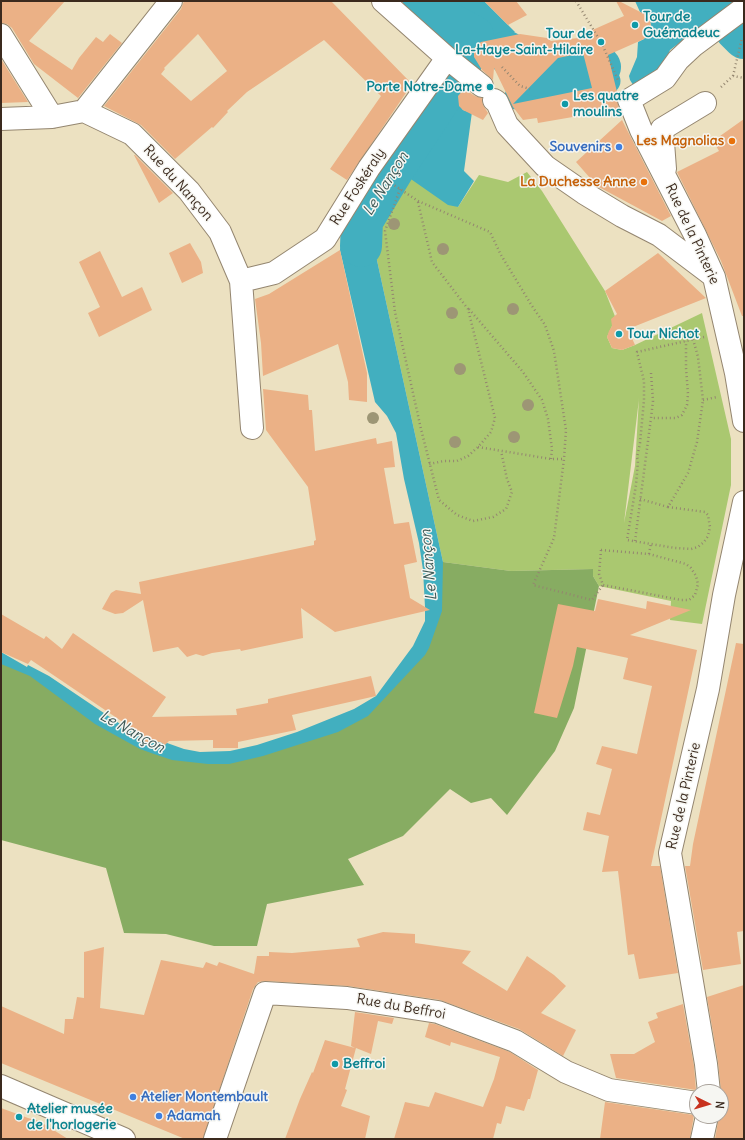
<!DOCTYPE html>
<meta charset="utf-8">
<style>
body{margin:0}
#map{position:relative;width:745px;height:1140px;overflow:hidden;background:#ece1c1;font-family:Delius,sans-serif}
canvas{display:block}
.frame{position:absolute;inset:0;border:2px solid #3b2a1e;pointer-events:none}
.north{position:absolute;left:689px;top:1084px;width:40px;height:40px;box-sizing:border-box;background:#f6f6f2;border:1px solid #aba49d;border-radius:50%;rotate:95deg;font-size:11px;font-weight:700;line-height:16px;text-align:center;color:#3b2a1e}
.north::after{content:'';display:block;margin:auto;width:14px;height:18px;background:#c8321e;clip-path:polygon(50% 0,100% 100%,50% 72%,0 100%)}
</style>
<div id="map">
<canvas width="745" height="1140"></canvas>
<div class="frame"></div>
<div class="north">N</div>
</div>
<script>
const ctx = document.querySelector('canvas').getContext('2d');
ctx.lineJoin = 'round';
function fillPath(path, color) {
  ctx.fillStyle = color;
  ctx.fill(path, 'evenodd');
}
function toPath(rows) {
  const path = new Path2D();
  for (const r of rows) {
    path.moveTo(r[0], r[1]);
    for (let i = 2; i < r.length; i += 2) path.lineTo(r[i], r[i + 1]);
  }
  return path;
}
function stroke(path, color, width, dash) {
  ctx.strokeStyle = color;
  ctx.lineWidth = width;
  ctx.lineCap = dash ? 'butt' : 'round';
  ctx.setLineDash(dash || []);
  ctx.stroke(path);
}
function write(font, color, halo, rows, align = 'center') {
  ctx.font = font + ' Delius,sans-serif';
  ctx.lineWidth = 3;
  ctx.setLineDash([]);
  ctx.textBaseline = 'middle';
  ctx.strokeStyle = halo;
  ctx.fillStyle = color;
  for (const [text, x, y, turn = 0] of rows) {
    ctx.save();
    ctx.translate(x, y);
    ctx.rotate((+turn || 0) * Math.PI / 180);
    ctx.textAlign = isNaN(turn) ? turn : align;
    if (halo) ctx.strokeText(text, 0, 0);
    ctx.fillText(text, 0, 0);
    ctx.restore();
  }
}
fillPath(toPath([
 [589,52,600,78,537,89,536,80,556,58],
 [394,168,458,207,479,175,508,182,527,172,542,191,605,291,618,324,612,326,607,337,612,348,622,350,635,345,702,313,731,439,731,485,702,624,670,620,671,601,599,586,593,576,593,569,511,571,443,562,371,233,383,195],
 [639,398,635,466,624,523,639,399]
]), '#aac870');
fillPath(toPath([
 [443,562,511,571,593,569,593,576,599,586,574,708,555,751,507,815,491,798,471,803,450,789,403,836,348,859,364,885,267,904,257,946,214,946,166,934,124,933,106,868,1,840,1,658,159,750,183,756,254,754,360,717,428,642,432,564]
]), '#87ac62');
fillPath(toPath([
 [401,1,484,1,515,32,498,47,482,42,476,46,473,53,468,57,421,19],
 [635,1,735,1,670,50,661,73,635,88,630,80,629,76,637,57,638,42,644,39,651,27,650,20,646,15,640,12],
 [445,71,466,83,458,96,458,103,463,110,469,112,472,112,464,171,474,181,458,207,448,205,385,161],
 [367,186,383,195,375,213,371,233,443,562,442,611,429,648,425,655,368,716,338,732,263,756,229,764,208,764,172,760,154,754,140,749,95,724,30,676,1,664,1,652,27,667,28,665,49,676,138,736,153,738,184,749,200,752,230,751,257,745,297,732,354,709,376,696,413,646,425,621,425,607,423,570,419,543,404,479,396,433,387,416,375,402,340,250,345,224]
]), '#42afbf');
stroke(toPath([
 [517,97,608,81]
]), '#42afbf', 25);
stroke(toPath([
 [724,1,728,7,735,29,744,38],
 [507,52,527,73,544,77,600,67],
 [361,246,362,221,394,168,456,74,473,36,441,19,424,1]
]), '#42afbf', 42);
fillPath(toPath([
 [1,1,65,1,29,41,72,70,79,58,96,37,103,42,110,34,122,43,78,98,34,64,12,28,7,24,1,23],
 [184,1,331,1,412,84,347,180,330,169,381,96,324,40,247,92,227,111,228,112,213,128,212,127,175,159,141,125,104,106,181,9],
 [198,34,227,71,191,101,161,74,165,69,164,68],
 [484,1,516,1,527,15,508,25],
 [616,1,619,1,646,15,650,20,651,27,644,39,608,55,618,96,617,99,619,109,538,123,537,118,523,120,513,107,494,68,493,80,482,70,474,57,474,49,476,46,481,42,520,34,547,38,551,41,588,37,588,32,624,16],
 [583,53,592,88,513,104,558,58],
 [1,59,28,102,1,103],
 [464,89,475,96,482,98,483,105,488,113,483,120,463,110,459,106,458,96],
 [744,119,744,316,742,316,721,261,677,172,719,151,713,141],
 [622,120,671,216,662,221,597,186,576,162],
 [134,155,135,155,173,193,159,203],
 [190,243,201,262,203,273,182,283,169,253],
 [340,250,367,373,367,402,349,400,348,382,338,344,263,376,261,343,255,299,269,294],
 [100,251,122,297,142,287,152,310,99,337,88,313,100,307,79,262],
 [658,253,706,298,628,329,635,345,622,350,612,348,607,337,609,331,612,326,611,319,617,314,605,291],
 [263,389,308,395,309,410,312,410,315,451,376,438,377,444,392,441,395,467,384,468,394,524,409,522,417,562,404,565,410,598,430,610,335,632,301,608,303,638,241,651,240,649,212,653,203,656,196,654,187,657,178,647,153,652,143,600,123,613,115,614,102,609,111,593,116,590,141,594,139,582,314,545,314,541,316,540,308,487,266,430],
 [598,599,646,609,647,601,691,610,630,635,697,650,651,866,660,866,678,973,639,979,634,954,628,955,618,871,602,872,609,836,583,830,587,812,600,815,612,769,596,764,602,746,637,754,652,686,623,679,628,658,577,647,573,666,557,718,534,713,558,604,595,611],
 [1,614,44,639,46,636,62,649,73,633,166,697,152,717,237,715,236,709,268,703,268,699,371,676,376,696,292,715,296,730,238,742,238,748,213,748,213,740,169,741,165,745,160,742,146,744,142,735,31,660,28,664,1,652],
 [736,643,744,644,744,931,737,932,741,964,703,970,685,866,690,866,693,844],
 [383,932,415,934,415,943,471,951,462,963,507,991,527,956,554,975,566,986,541,1013,576,1030,563,1056,519,1029,440,1000,348,986,266,981,258,982,253,989,203,1139,185,1139,1,1063,1,1006,64,1034,65,1019,73,1019,77,997,84,998,84,952,104,947,100,1008,144,1015,161,960,203,968,206,962,217,966,219,962,254,974,257,956,269,956,269,952,292,953,360,947,357,939],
 [744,985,744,1139,715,1139,719,1116,721,1116,721,1091,718,1062,707,997],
 [683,1004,694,1066,696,1090,616,1078,610,1054,634,1054,655,1042,648,1022,658,1018,656,1013],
 [355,1012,394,1018,392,1024,378,1021,371,1054,356,1048,345,1089,347,1090,341,1106,370,1116,365,1139,285,1139,300,1099,312,1072,313,1073,325,1040,355,1048,351,1046],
 [429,1023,435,1024,510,1052,538,1070,530,1099,528,1099,524,1111,506,1106,501,1124,497,1123,493,1139,394,1139,405,1102,429,1107,435,1092,483,1107,494,1079,500,1057,451,1042,450,1046,425,1037],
 [605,1102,694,1115,690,1139,600,1139],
 [1,1108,28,1118,39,1121,68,1139,1,1139]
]), '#ebb186');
const minor = toPath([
 [383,1,447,58,482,86],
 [744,8,693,46,678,60,665,78,629,100,641,130,695,235,714,277,736,373,744,421],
 [1,35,52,117],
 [494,100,497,102,507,125,545,166,584,193,622,216,659,235,712,275],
 [84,111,132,134,189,191,220,232,241,281,252,428],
 [84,111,171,1],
 [1,119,52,117,84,111],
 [665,169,662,129,705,103],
 [241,281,274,273,325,239,369,168,447,58],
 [1,1086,124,1139],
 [709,1092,706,1064,670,853,708,689,724,595,744,502],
 [215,1139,265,993,347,998,438,1012,515,1041,566,1072,609,1090,697,1103],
 [702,1139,707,1116]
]);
stroke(minor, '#948670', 24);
stroke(toPath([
 [576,1,602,44,618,80],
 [502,67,520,86,530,89],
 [733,76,742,38],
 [721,87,733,76,744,78],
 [388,181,418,201,490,232,501,255,532,306,545,325,554,351,566,430,564,459,554,538,533,585,592,600,603,585],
 [400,189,385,231,395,312,421,429,439,500,457,515,473,521,493,517,506,509,512,492,507,479,501,451],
 [418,202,432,262,468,309,495,418,491,432,478,447,468,456,457,461,444,461,429,464],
 [469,309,523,372,542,400,548,419,552,449,551,459],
 [651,373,653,401,651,418,676,418,682,415,687,405,688,394,686,368,686,341],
 [703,400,717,397],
 [478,447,551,459,564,459],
 [640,499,668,507,688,473,697,442,703,400,698,357,693,339],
 [668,507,705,512,708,515,710,527,708,536,704,542,698,547,691,549,675,548,627,540,636,485,638,461,637,457,640,443,644,400,644,381,637,352,704,337],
 [635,541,651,418],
 [601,550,649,554,686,564,691,568,696,576,698,584,695,595,689,600,681,600,603,585,599,574,601,550],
 [649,554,651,543]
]), '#948670', 2.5, [1, 3]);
stroke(minor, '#fff', 22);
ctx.fillStyle = '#9d9675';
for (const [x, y] of [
 [394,224],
 [443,249],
 [513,309],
 [452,313],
 [460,369],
 [528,405],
 [373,418],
 [514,437],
 [455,442]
]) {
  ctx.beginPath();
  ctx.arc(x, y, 6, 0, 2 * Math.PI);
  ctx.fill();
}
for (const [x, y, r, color] of [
 [635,25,4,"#0f9aa8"],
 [601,42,4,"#0f9aa8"],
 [490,87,4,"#0f9aa8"],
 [565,104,4,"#0f9aa8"],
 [732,141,4,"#e8710a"],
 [619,147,4,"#3f7fe0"],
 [644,182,4,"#e8710a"],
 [619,334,4,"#0f9aa8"],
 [335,1064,4,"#0f9aa8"],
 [133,1097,4,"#3f7fe0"],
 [159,1116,4,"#3f7fe0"],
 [19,1117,4,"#0f9aa8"]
]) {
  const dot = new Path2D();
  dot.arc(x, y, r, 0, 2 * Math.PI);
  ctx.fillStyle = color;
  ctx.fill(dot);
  stroke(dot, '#f6f6f2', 1.5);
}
write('bold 14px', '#0d838f', '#f6f6f2', [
 ["Tour de",643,17],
 ["Guémadeuc",643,33],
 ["Tour de",593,34,"right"],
 ["La-Haye-Saint-Hilaire",593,50,"right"],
 ["Porte Notre-Dame",482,87,"right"],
 ["Les quatre",573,96],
 ["moulins",573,112],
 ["Tour Nichot",627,334],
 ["Beffroi",343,1064],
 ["Atelier musée",27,1109],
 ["de l'horlogerie",27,1125]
], 'left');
write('bold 14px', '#c56008', '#f6f6f2', [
 ["Les Magnolias",724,141],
 ["La Duchesse Anne",636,182]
], 'right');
write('bold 14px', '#366cbe', '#f6f6f2', [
 ["Souvenirs",611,147,"right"],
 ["Atelier Montembault",141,1097],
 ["Adamah",167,1116]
], 'left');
write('14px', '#3b2a1e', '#f6f6f2', [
 ["Rue du Nançon",178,183,48],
 ["Rue Foskéraly",358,187,-57],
 ["Rue de la Pinterie",692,234,65],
 ["Rue de la Pinterie",684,796,-77],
 ["Rue du Beffroi",401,1007,10]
]);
write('italic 15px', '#3d5956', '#f6f6f2', [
 ["Le Nançon",386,184,-58],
 ["Le Nançon",429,565,-95],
 ["Le Nançon",132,732,29]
]);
</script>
